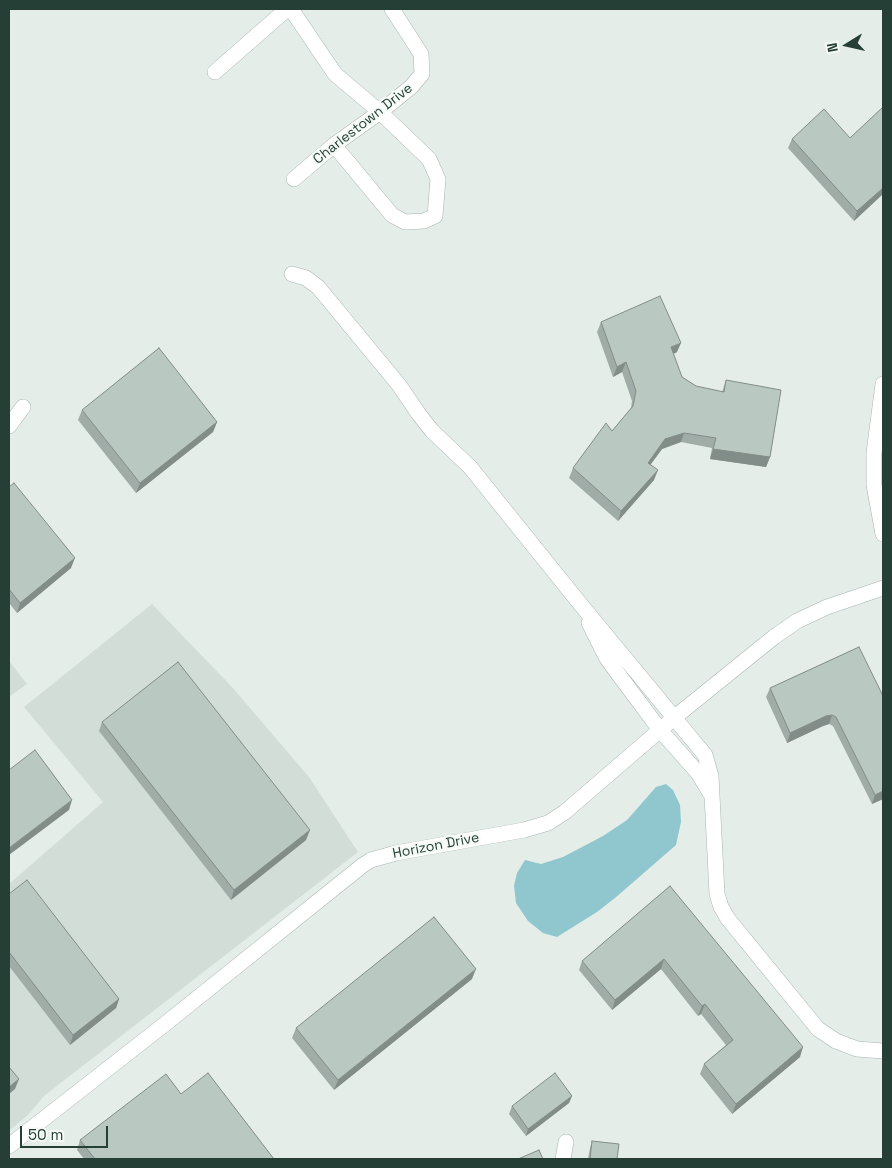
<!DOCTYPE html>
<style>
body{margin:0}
#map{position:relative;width:892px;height:1168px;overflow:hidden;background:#e5ede9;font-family:"Space Grotesk",sans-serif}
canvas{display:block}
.frame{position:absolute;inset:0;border:10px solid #253e36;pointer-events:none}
.north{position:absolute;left:822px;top:20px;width:50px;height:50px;-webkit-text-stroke:4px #f5faf7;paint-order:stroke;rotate:260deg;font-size:14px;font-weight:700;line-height:20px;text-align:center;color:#253e36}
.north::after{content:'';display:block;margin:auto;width:18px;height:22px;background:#253e36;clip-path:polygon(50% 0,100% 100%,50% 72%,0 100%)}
.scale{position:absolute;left:20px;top:1126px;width:88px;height:22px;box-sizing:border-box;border:2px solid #253e36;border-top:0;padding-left:6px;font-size:15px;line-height:18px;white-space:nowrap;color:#253e36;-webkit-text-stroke:4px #f5faf7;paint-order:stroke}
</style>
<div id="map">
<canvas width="892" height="1168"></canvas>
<div class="frame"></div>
<div class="north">N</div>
<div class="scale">50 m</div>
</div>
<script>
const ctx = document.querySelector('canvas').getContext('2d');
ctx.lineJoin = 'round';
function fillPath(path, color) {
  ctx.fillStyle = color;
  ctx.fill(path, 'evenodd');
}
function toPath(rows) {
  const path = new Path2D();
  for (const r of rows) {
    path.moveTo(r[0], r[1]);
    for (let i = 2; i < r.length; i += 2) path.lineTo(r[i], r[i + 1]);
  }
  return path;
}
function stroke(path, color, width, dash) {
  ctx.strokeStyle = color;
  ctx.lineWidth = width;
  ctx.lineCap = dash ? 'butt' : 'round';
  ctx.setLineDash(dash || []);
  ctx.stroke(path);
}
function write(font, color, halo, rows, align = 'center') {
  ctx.font = font + ' "Space Grotesk",sans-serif';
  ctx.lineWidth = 4.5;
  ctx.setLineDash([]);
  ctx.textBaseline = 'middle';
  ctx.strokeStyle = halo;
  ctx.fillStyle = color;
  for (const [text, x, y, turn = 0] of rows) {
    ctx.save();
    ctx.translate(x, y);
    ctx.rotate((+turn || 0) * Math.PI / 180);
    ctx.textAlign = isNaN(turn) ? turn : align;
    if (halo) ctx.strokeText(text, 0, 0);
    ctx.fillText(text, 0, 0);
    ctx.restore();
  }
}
fillPath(toPath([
 [152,604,232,687,309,777,358,852,44,1096,29,1114,9,1131,9,884,103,802,24,707],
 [9,661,27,684,9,697]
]), '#d3ddd8');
fillPath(toPath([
 [666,784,673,790,680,805,681,822,676,845,615,898,597,912,557,937,543,933,528,921,516,903,514,886,517,873,525,860,541,864,563,857,603,836,627,820,656,787]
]), '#90c7cf');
const minor = toPath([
 [291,9,335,74,380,112,429,159,438,179,435,216,424,221,405,222,392,215,334,145],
 [215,72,287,9],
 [294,179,334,145,380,112,411,87,422,74,421,54,392,9],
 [292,274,306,278,318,287,399,385,418,413,432,431,470,467,577,600,705,755,711,776,717,894,721,907,728,919,818,1029,836,1041,857,1049,883,1051],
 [883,384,874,453,874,485,883,534],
 [9,426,23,407],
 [589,623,606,657,616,671,660,730,698,773,710,793],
 [9,1146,165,1024,363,865,371,860,396,853,524,830,548,823,565,812,675,717,774,637,797,621,827,607,883,588],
 [563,1159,566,1142]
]);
stroke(minor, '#a8b5b0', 16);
stroke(minor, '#fff', 15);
fillPath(toPath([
 [883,107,883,194,854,221,788,148,792,139,850,138],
 [601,322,677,352,673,354,682,377,696,386,722,392,726,380,770,457,766,467,710,459,712,448,681,442,662,449,651,464,654,480,618,521,569,478,573,468,612,431,631,408,632,401,622,372,613,377,597,332],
 [82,410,217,422,213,432,136,493,78,420],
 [9,487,71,568,17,613,9,603],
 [859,647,883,799,872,804,833,726,829,724,823,726,787,743,766,697,770,688],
 [102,722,306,840,231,900,99,731],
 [670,886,800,1057,732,1114,700,1074,704,1064,726,1045,701,1014,698,1016,661,969,612,1010,579,970,582,961],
 [9,894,119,999,116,1008,70,1045,9,966],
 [472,979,334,1090,292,1038,296,1028],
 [181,1094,274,1159,84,1159,77,1150,80,1140],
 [572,1096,569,1103,526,1136,509,1114,512,1106],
 [592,1141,617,1159,588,1159,590,1148]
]), '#a0aca7');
fillPath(toPath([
 [883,188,883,194,854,221,857,211],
 [681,343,677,352,667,357,671,347],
 [626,362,622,372,613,377,617,367],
 [217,422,213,432,136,493,140,483],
 [684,433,681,442,662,449,645,472,648,463,665,439],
 [713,449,770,457,766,467,710,459],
 [658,470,654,480,618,521,621,511],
 [75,558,71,568,17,613,20,603],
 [832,715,829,724,823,726,787,743,790,733,826,716],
 [883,791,883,799,872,804,875,795],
 [72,800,69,810,9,855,9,848],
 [310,830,306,840,231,900,234,890],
 [664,959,661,969,612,1010,615,1000],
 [476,969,472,979,334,1090,338,1080],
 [119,999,116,1008,70,1045,73,1035],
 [705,1004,701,1014,698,1016,702,1006],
 [803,1047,800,1057,732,1114,736,1104],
 [19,1079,15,1089,9,1094,9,1087],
 [572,1096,569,1103,526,1136,528,1129]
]), '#828c88');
const building = toPath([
 [883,107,883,188,857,211,792,139,824,109,850,138,883,107],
 [660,296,681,343,671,347,682,377,696,386,724,392,726,380,781,390,770,457,713,449,716,438,684,433,665,439,648,463,658,470,621,511,573,468,606,423,612,431,633,406,636,391,626,362,617,367,601,322,660,296],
 [159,348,217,422,140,483,82,410,159,348],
 [14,483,75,558,20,603,9,589,9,487,14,483],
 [859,647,883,696,883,791,875,795,836,717,832,715,826,716,790,733,770,688,859,647],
 [178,662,310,830,234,890,102,722,178,662],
 [35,750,72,800,9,848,9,770,35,750],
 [27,880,119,999,73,1035,9,952,9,894,27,880],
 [670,886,803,1047,736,1104,704,1064,733,1040,705,1004,702,1006,664,959,615,1000,582,961,670,886],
 [434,917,476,969,338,1080,296,1028,434,917],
 [9,1067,19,1079,9,1087,9,1067],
 [208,1073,274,1159,95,1159,80,1140,166,1074,181,1094,208,1073],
 [555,1073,572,1096,528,1129,512,1106,555,1073],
 [592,1141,619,1144,617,1159,590,1159,592,1141],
 [539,1150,543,1159,518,1159,539,1150]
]);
fillPath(building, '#bac8c2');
stroke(building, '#828c88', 1);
write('14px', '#253e36', '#f5faf7', [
 ["Charlestown Drive",363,124,-38],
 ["Horizon Drive",436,846,-11]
]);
</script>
